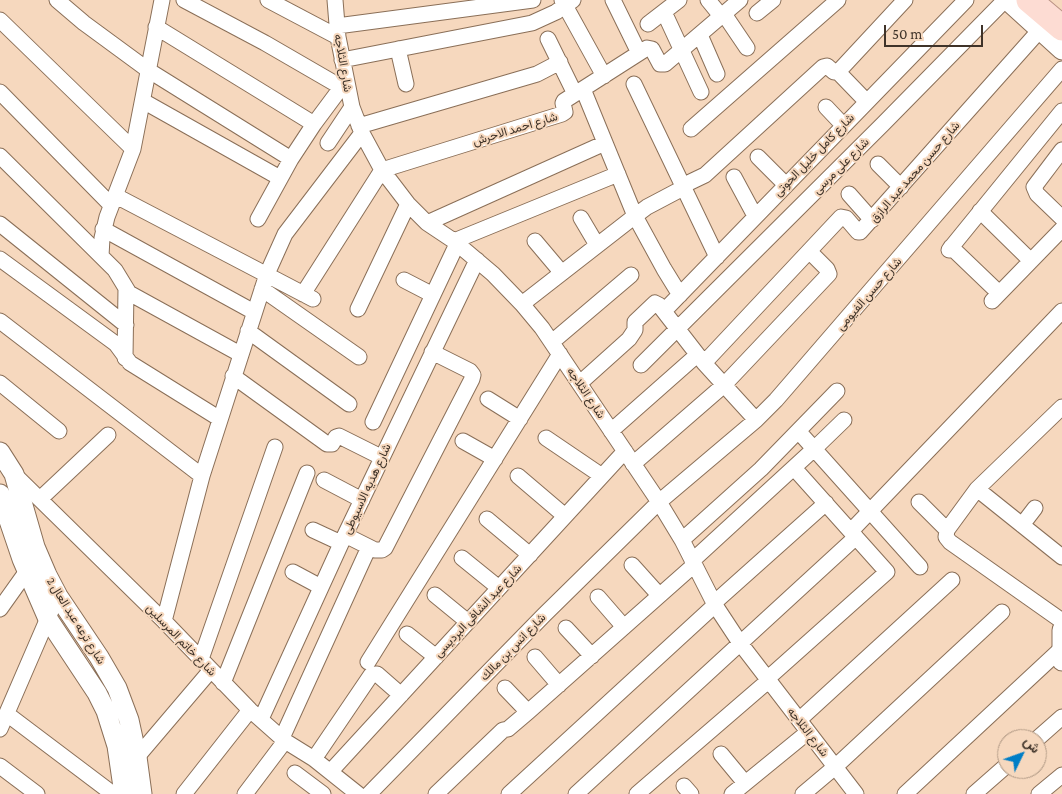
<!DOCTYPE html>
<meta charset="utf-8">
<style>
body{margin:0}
#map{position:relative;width:1062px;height:794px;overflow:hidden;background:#f6d8be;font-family:"Crimson Pro",Vazirmatn,serif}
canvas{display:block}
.north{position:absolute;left:997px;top:729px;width:50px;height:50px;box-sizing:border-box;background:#f6d8be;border:1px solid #ad9682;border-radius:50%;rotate:48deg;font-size:14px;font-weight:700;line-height:20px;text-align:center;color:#3f3329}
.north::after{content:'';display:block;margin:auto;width:18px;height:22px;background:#007ec6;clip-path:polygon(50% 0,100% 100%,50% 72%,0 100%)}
.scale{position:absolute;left:884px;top:25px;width:99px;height:22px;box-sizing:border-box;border:2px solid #3f3329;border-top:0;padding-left:6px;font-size:15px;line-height:18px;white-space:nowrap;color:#3f3329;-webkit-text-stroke:4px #f6d8be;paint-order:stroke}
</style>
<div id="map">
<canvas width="1062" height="794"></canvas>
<div class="north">ش</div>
<div class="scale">50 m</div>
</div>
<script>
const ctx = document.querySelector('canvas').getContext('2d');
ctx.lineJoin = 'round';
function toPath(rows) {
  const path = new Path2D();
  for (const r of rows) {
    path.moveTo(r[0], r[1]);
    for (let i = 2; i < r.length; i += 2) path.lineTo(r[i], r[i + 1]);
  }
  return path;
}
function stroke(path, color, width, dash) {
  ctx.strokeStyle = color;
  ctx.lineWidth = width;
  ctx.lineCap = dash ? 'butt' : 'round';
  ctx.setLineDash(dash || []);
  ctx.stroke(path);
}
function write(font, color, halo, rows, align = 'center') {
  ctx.font = font + ' "Crimson Pro",Vazirmatn,serif';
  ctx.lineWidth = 4;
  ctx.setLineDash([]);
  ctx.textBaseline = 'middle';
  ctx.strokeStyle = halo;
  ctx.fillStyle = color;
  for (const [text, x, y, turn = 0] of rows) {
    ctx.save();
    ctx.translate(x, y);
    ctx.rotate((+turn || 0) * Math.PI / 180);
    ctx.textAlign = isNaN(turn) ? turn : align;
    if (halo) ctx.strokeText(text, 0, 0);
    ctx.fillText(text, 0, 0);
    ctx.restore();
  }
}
const minor = toPath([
 [57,0,84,23,148,70,291,159],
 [184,0,265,43,341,87],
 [268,0,338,37],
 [335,0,338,37,352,107,362,133,382,170,408,204,427,223,454,241,493,274,522,304,542,328,659,502,682,540,715,605,740,643,856,794],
 [562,0,604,76],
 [613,0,639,53],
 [708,0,721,16],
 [664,12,701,92],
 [757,13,773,0],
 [724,14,747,48],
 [0,20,133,149],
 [648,24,679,0],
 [337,26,533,0],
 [156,27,314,124],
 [700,35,717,74],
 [548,39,575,94],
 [398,49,406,84],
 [342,60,532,23,556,12,573,0],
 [838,72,866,101],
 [634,84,717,257],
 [583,89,635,216,664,269,680,295],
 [0,92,111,205],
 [143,101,280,178],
 [826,107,843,125],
 [359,126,537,74,560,62],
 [691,129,838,0],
 [328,143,352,107],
 [1062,150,1034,187,1037,194,1062,218],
 [0,156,115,270,129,293,240,354],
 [758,157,786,185],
 [878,164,901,187],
 [734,177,755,216],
 [682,186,705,175,823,67,827,66,834,72,838,72,905,0],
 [849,194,872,220],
 [116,196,313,299],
 [980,211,1031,261],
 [581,218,597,245],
 [258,219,291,159,314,124,346,81],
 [427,223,605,143],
 [0,224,126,325],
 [103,229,254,312],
 [454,241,618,174],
 [535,241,562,273],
 [951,247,999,293],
 [949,250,1062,111],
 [101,256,102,238,107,217,133,149,162,0],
 [0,259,116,344,130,363,220,419],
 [404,280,433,295],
 [262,289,359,357],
 [303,294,382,170,562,114,565,112,563,103,564,101,647,48,652,49,660,64,665,64,740,0],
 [992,301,1062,229],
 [522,304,635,216,647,207,683,188],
 [358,309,408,204],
 [664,311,966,0],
 [0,321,202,476],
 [248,331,349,404],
 [552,342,631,275],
 [125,358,126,288],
 [704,363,841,217,846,218,858,232,860,232,1039,31],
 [641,365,883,124,1005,0],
 [233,376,327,444,332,444,336,437,339,436,381,457],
 [0,383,59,431],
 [580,383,629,339,635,330,635,322,655,303,659,305,704,363,756,420],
 [488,399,520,419],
 [373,422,457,244],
 [611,431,697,355],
 [799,432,920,567],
 [546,438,602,476],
 [463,441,495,459],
 [633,464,724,385,829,274,827,269,809,251],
 [14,474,164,621,250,710,285,741,314,759,358,794],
 [518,476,565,516],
 [324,480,362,500],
 [977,489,1062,557],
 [40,499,108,435],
 [919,502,947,530],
 [487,519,530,555],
 [1022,525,1035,508],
 [313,530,341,543],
 [947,530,977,489,1062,407],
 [947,530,946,537,950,542,1062,621],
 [851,531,1062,311],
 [345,535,375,550,382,550,385,548,472,379,473,375,470,371,432,352],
 [682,540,761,469,837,391],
 [462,558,499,588],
 [692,561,814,449,844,420],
 [632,565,659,595],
 [293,572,321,587],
 [435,595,468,622],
 [598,597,624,627],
 [714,603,826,503],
 [0,609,27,571],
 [164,621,202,476,267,274,285,234,362,133],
 [566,628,592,656],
 [407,634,436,657],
 [535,657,559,685],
 [201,659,275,447],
 [368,662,560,354],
 [767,679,887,572,794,468],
 [223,683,307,473],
 [505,688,528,712],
 [7,714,113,794],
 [261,719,345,535,477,260],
 [799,720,952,580],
 [0,729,51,611],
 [282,738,369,547],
 [1037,739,1062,717],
 [721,754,745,783],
 [314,759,371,675,377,674,401,695],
 [129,760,137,757,211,670],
 [0,766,37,794],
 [331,771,625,451],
 [295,773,323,794],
 [684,786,691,794],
 [184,794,250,710],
 [245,794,285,741],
 [369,794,544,615,659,502,756,420,776,400,1062,69],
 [436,794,503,730,508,729,528,712,694,565],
 [509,794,715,605],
 [576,794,856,537],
 [637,794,768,681],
 [732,794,808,732],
 [803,794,835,767,1002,612],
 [905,794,1061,649],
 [974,794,1007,765],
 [1039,794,1062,775]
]);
const tertiary = toPath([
 [1007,0,1062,50],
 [0,452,14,474,35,547,47,575,58,596,99,657,117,688,129,720,137,757,142,794],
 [0,494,22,559,48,619,97,693,106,711,117,746,124,794],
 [1062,630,1062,661]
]);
const primary = toPath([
 [1029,0,1062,28]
]);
stroke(minor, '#8a6f58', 17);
stroke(tertiary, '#8a6f58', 21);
stroke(primary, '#b99284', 27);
stroke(minor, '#fff', 15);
stroke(tertiary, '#fff', 19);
stroke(primary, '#fddcd3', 25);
write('12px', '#3f3329', '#f6d8be', [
 ["شارع الثلاجه",343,63,80],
 ["شارع احمد الاحرش",515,129,-17],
 ["شارع كامل خليل الحوتى",814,155,-46],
 ["شارع على مرسى",841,166,-45],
 ["شارع حسن محمد عبد الرازق",915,172,-49],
 ["شارع حسن الفيومى",869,294,-49],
 ["شارع الثلاجه",586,393,56],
 ["شارع هديه الاسيوطى",367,489,-65],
 ["شارع عبد الشافى البرديسى",478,611,-47],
 ["شارع ترعه عبد العال 2",76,621,58],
 ["شارع خاتم المرسلين",181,640,46],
 ["شارع انس بن مالك",513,647,-46],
 ["شارع الثلاجه",808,732,52]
]);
</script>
